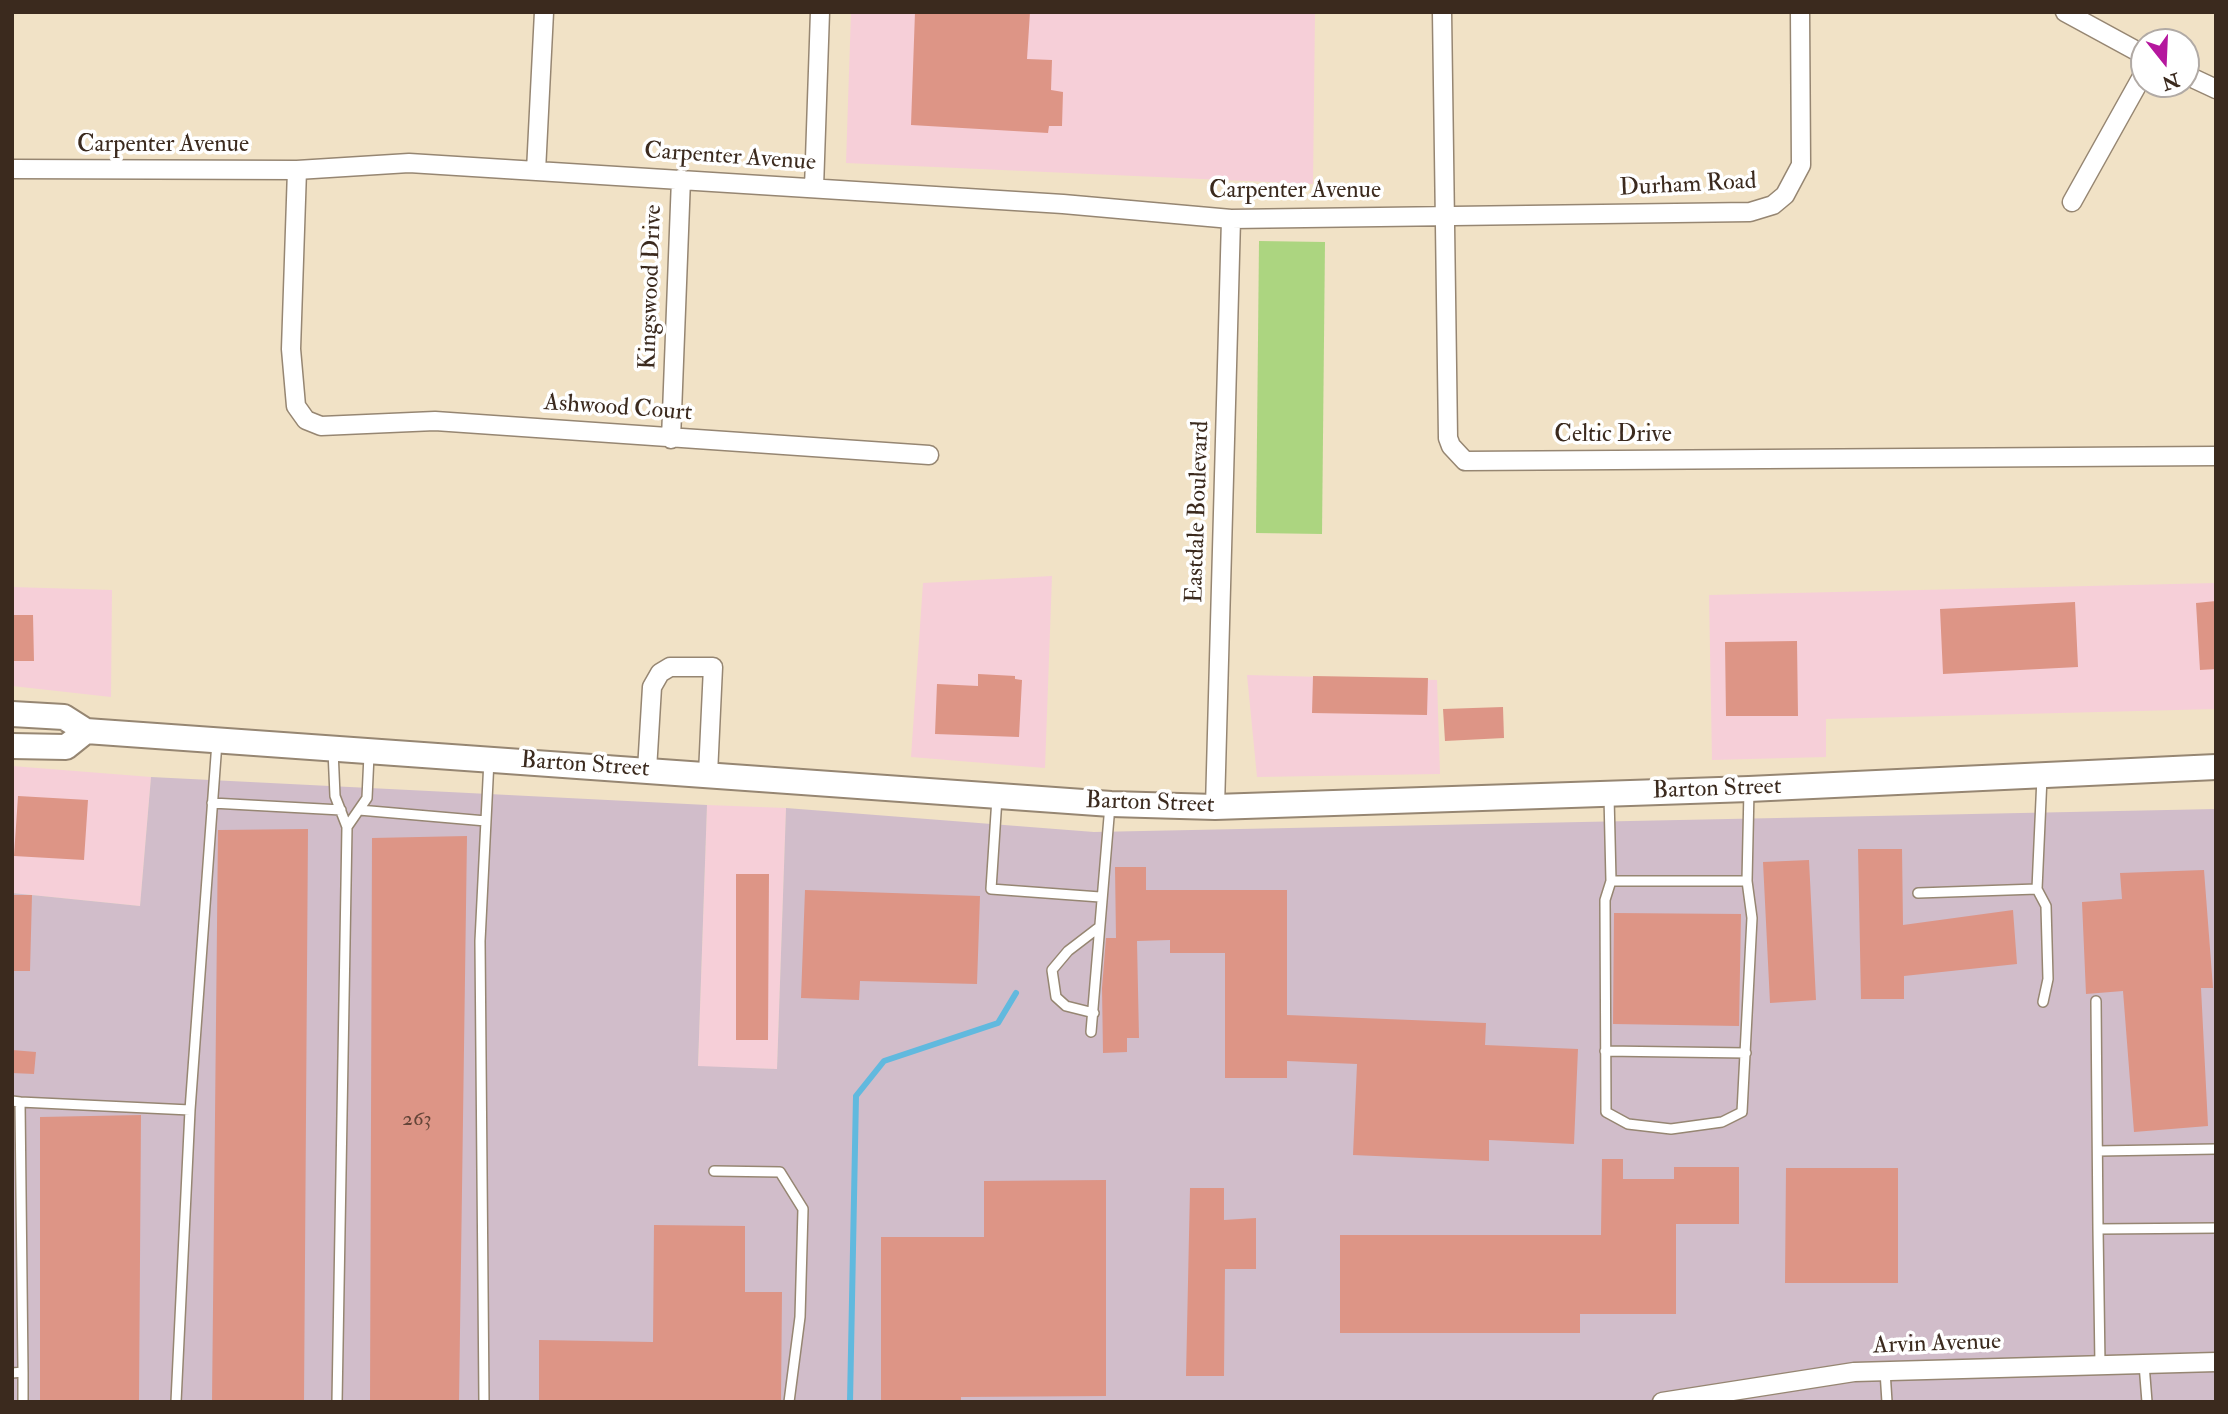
<!DOCTYPE html>
<style>
body{margin:0}
#map{position:relative;width:2228px;height:1414px;overflow:hidden;background:#f1e2c6;font-family:"IM FELL Double Pica",serif}
canvas{display:block}
.frame{position:absolute;inset:0;border:14px solid #3b2a1e;pointer-events:none}
.north{position:absolute;left:2130px;top:28px;width:70px;height:70px;box-sizing:border-box;background:#fff;border:2px solid #b1aaa5;border-radius:50%;rotate:162deg;font-size:19px;font-weight:700;line-height:28px;text-align:center;color:#3b2a1e}
.north::after{content:'';display:block;margin:auto;width:24px;height:32px;background:#b5179e;clip-path:polygon(50% 0,100% 100%,50% 72%,0 100%)}
</style>
<div id="map">
<canvas width="2228" height="1414"></canvas>
<div class="frame"></div>
<div class="north">N</div>
</div>
<script>
const ctx = document.querySelector('canvas').getContext('2d');
ctx.lineJoin = 'round';
function fillPath(path, color) {
  ctx.fillStyle = color;
  ctx.fill(path, 'evenodd');
}
function toPath(rows) {
  const path = new Path2D();
  for (const r of rows) {
    path.moveTo(r[0], r[1]);
    for (let i = 2; i < r.length; i += 2) path.lineTo(r[i], r[i + 1]);
  }
  return path;
}
function stroke(path, color, width, dash) {
  ctx.strokeStyle = color;
  ctx.lineWidth = width;
  ctx.lineCap = dash ? 'butt' : 'round';
  ctx.setLineDash(dash || []);
  ctx.stroke(path);
}
function write(font, color, halo, rows, align = 'center') {
  ctx.font = font + ' "IM FELL Double Pica",serif';
  ctx.lineWidth = 7;
  ctx.setLineDash([]);
  ctx.textBaseline = 'middle';
  ctx.strokeStyle = halo;
  ctx.fillStyle = color;
  for (const [text, x, y, turn = 0] of rows) {
    ctx.save();
    ctx.translate(x, y);
    ctx.rotate((+turn || 0) * Math.PI / 180);
    ctx.textAlign = isNaN(turn) ? turn : align;
    if (halo) ctx.strokeText(text, 0, 0);
    ctx.fillText(text, 0, 0);
    ctx.restore();
  }
}
fillPath(toPath([
 [851,12,1315,12,1313,184,846,163],
 [1052,576,1045,768,911,757,923,583],
 [2216,583,2216,709,1826,719,1826,757,1712,760,1709,595],
 [12,587,112,590,111,697,12,686],
 [1247,675,1437,680,1440,774,1257,777],
 [12,766,151,777,140,906,12,893],
 [707,805,786,808,777,1069,698,1067]
]), '#f6cfd8');
fillPath(toPath([
 [151,777,707,805,698,1066,777,1069,786,808,1094,832,2216,809,2216,1402,12,1402,12,893,140,906]
]), '#d1bdca');
fillPath(toPath([
 [1259,241,1325,242,1322,534,1256,533]
]), '#acd580');
stroke(toPath([
 [850,1402,856,1096,884,1061,998,1023,1016,993]
]), '#61b9de', 6);
fillPath(toPath([
 [915,12,1030,12,1027,59,1052,60,1051,90,1063,92,1062,126,1049,126,1048,133,911,125],
 [2216,601,2216,669,2200,670,2196,603],
 [2075,602,2078,667,1943,674,1940,609],
 [12,615,33,615,34,661,12,661],
 [1797,641,1798,716,1726,716,1725,642],
 [978,674,1015,676,1015,679,1022,680,1019,737,935,734,937,684,978,686],
 [1313,676,1428,678,1427,715,1312,713],
 [1503,707,1504,738,1445,741,1443,709],
 [18,796,88,800,84,860,14,856],
 [308,829,304,1402,212,1402,218,830],
 [467,836,459,1402,370,1402,372,838],
 [1858,849,1902,849,1903,925,2013,910,2017,964,1904,976,1904,999,1861,999],
 [1809,860,1816,1000,1770,1003,1763,862],
 [1115,867,1146,867,1146,890,1287,890,1287,1015,1486,1023,1485,1045,1578,1049,1574,1144,1489,1140,1489,1161,1353,1155,1357,1064,1287,1061,1287,1078,1225,1078,1225,953,1170,953,1170,940,1137,941,1139,1038,1127,1038,1127,1052,1103,1053,1102,988,1106,938,1116,938],
 [2204,870,2213,988,2201,988,2208,1126,2134,1132,2123,991,2086,994,2082,902,2122,899,2120,873],
 [736,874,769,874,768,1040,736,1040],
 [805,890,980,896,977,984,860,981,859,1000,801,998],
 [12,895,32,895,30,971,12,971],
 [1614,913,1741,914,1739,1026,1613,1024],
 [12,1050,36,1052,34,1074,12,1073],
 [141,1115,139,1402,40,1402,40,1117],
 [1602,1159,1623,1159,1623,1179,1674,1179,1674,1167,1739,1167,1739,1224,1676,1224,1676,1314,1580,1314,1580,1333,1340,1333,1340,1235,1601,1235],
 [1786,1168,1898,1168,1898,1283,1785,1283],
 [1106,1180,1106,1396,961,1397,961,1402,881,1402,881,1237,984,1237,984,1181],
 [1190,1188,1224,1188,1224,1220,1256,1218,1256,1269,1225,1269,1224,1376,1186,1376],
 [654,1225,745,1226,745,1292,782,1292,781,1402,539,1402,539,1340,653,1342]
]), '#dd9586');
const lane = toPath([
 [333,750,335,796,347,827,337,1402],
 [1609,796,1611,881,1747,881,1749,790],
 [997,798,991,889,1100,897],
 [212,803,341,810],
 [359,810,486,821],
 [347,827,367,798,369,755],
 [1611,881,1605,900,1606,1112,1628,1124,1671,1129,1722,1122,1742,1112,1752,918,1747,881],
 [2037,889,2046,906,2048,979,2043,1002],
 [1918,893,2037,889,2042,777],
 [2096,1001,2098,1229],
 [1094,1013,1066,1006,1056,997,1052,970,1068,951,1098,928],
 [1091,1032,1110,805],
 [1605,1051,1746,1053],
 [12,1101,20,1102,23,1372],
 [20,1102,190,1110,176,1402],
 [190,1110,217,742],
 [2098,1151,2216,1149],
 [714,1171,780,1172,803,1209,800,1317,789,1402],
 [2144,1364,2147,1402],
 [2100,1365,2098,1229,2216,1228],
 [1885,1371,1887,1402],
 [12,1373,23,1372,23,1402],
 [484,1402,480,941,489,760]
]);
const street = toPath([
 [1442,12,1448,438,1451,446,1465,461,2216,456],
 [2065,12,2144,55],
 [2186,75,2216,89],
 [12,169,297,170,409,163,1063,204,1231,219,1750,212,1773,205,1785,195,1801,165,1800,12],
 [297,170,291,349,296,406,306,420,321,426,435,421,929,455],
 [536,171,544,12],
 [814,188,820,12],
 [2072,202,2144,73],
 [671,439,681,179],
 [647,770,652,687,660,673,670,667,713,667,708,774],
 [1215,807,1231,219],
 [1662,1402,1854,1372,2216,1362]
]);
const secondary = toPath([
 [12,714,64,717,86,731,1111,804,1215,807,1749,789,2216,767],
 [12,746,66,747,86,731]
]);
stroke(lane, '#968672', 12);
stroke(street, '#968672', 21);
stroke(secondary, '#968672', 28);
stroke(lane, '#fff', 9);
stroke(street, '#fff', 18);
stroke(secondary, '#fff', 24);
write('21px', '#644538', null, [
 ["263",417,1120]
]);
write('24px', '#3b2a1e', '#fff', [
 ["Carpenter Avenue",163,146],
 ["Carpenter Avenue",730,158,4],
 ["Durham Road",1688,186,-3],
 ["Carpenter Avenue",1295,192],
 ["Kingswood Drive",652,287,-88],
 ["Ashwood Court",618,409,4],
 ["Celtic Drive",1613,436],
 ["Eastdale Boulevard",1199,512,-88],
 ["Barton Street",585,766,4],
 ["Barton Street",1717,790,-2],
 ["Barton Street",1150,804,2],
 ["Arvin Avenue",1937,1345,-2]
]);
</script>
